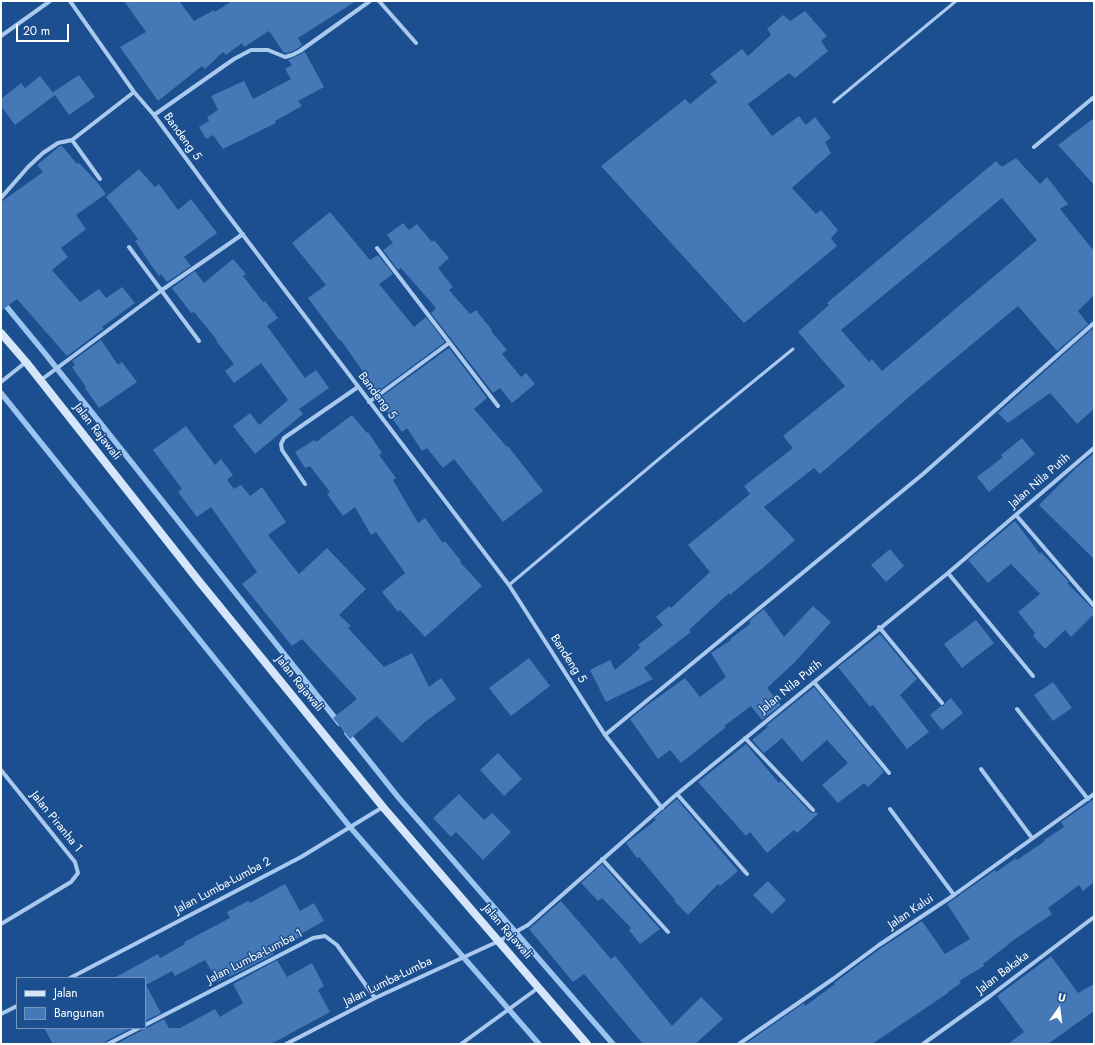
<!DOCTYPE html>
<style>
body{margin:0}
#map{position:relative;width:1095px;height:1045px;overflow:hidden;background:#1b4f8f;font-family:Jost,sans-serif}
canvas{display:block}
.frame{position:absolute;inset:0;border:2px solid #fff;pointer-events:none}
.legend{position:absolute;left:16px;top:977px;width:130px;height:52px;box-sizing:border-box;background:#1b4f8f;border:1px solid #7695bc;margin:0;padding:5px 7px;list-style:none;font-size:12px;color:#fff}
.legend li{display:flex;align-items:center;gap:8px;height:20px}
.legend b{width:20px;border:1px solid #7695bc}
.north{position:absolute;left:1039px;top:989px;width:40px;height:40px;-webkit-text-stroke:3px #1b4f8f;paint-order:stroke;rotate:14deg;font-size:11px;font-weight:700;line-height:16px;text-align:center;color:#fff}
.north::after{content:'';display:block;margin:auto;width:14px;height:18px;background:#fff;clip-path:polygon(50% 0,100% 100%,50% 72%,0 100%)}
.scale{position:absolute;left:16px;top:24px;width:53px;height:18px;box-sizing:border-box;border:2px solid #fff;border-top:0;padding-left:5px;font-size:12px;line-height:14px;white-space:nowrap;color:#fff;-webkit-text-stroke:3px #1b4f8f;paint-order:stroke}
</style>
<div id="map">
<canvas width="1095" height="1045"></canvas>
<div class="frame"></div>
<ul class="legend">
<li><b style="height:5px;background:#d6e6fa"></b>Jalan</li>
<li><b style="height:11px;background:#4478b7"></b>Bangunan</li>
</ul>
<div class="north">U</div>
<div class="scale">20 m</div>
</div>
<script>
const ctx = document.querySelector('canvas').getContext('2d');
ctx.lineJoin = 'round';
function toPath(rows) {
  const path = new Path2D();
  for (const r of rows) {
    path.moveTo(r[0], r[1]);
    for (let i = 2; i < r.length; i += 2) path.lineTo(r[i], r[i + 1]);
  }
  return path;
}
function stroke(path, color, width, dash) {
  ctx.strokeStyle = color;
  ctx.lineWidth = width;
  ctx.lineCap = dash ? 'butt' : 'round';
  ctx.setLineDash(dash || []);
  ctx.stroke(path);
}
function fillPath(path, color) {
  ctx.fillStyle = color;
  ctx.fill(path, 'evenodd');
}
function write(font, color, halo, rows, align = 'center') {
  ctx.font = font + ' Jost,sans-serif';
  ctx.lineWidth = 3;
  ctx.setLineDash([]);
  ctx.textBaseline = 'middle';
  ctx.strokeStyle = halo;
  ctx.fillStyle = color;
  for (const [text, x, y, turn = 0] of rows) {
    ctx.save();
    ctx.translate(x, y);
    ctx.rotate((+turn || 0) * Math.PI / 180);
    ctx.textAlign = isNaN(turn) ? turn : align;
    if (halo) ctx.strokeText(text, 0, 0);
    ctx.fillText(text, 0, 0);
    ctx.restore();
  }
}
stroke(toPath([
 [1,300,43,351,339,723],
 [1,393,350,827,539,1044],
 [347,733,398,797,613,1044]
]), '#9cc4f0', 5.5);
fillPath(toPath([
 [124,1,179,1,194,21,214,10,215,12,232,1,356,1,298,38,302,45,298,48,291,52,284,53,269,31,244,47,242,43,226,55,223,52,205,69,202,66,158,101,120,47,146,32],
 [805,11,827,36,821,41,828,51,795,78,789,73,748,104,772,136,799,116,806,125,815,117,831,138,825,142,831,153,792,188,816,214,821,210,838,230,831,238,837,246,744,323,601,166,685,99,690,104,717,82,710,74,742,49,748,56,771,35,767,29,783,15,790,21],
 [305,52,324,87,298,101,302,106,275,121,276,123,223,149,213,135,206,139,199,127,209,121,207,117,218,110,211,96,244,81,253,99,291,79,285,69,292,65,288,60],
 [79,75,95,97,69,115,55,95,15,125,1,106,1,99,21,83,25,88,40,76,54,94,53,92],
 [1094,118,1094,185,1058,145],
 [60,146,62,146,77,164,79,163,97,182,106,194,76,215,86,229,61,248,68,257,52,270,80,302,99,289,106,298,122,287,135,303,102,327,104,329,102,330,67,356,17,299,1,311,1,202,43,172,37,165],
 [1016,158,1040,184,1047,177,1068,204,1060,209,1094,251,1094,295,1078,311,1088,324,1057,351,1018,306,917,390,820,474,814,468,764,507,795,540,757,573,756,573,730,595,729,593,689,630,691,632,644,668,653,679,606,702,590,670,610,660,615,670,640,648,638,645,663,625,656,617,669,606,671,608,710,572,688,545,750,494,744,486,793,448,783,436,845,386,798,332,829,305,827,303,996,161,1002,167],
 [1002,198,1037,240,882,371,872,359,869,362,841,330],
 [139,169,155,187,159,184,178,210,191,199,217,233,184,257,191,266,167,282,161,274,159,276,149,262,135,241,138,239,106,197],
 [330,212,370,260,378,255,393,274,379,284,414,327,426,317,445,342,377,392,341,340,340,341,308,298,326,285,292,243],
 [403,223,409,230,417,224,432,242,434,240,449,258,438,268,453,287,449,290,470,314,476,310,492,330,491,331,507,350,502,354,521,377,526,373,535,384,512,403,500,388,493,393,431,313,436,308,401,268,398,270,383,250,393,243,387,235],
 [233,259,246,274,243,276,263,302,265,301,278,318,267,326,305,378,316,370,329,388,299,409,303,414,255,454,233,426,250,413,259,425,288,400,261,363,234,383,225,371,234,364,216,341,217,340,194,312,191,313,172,288,195,271,204,283],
 [1092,329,1094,332,1094,409,1077,424,1050,393,1008,423,998,413],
 [101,340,118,365,122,362,137,382,99,408,85,388,86,387,72,367,75,365,72,361],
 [449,348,487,398,474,409,507,447,508,446,543,491,503,522,454,459,443,468,427,448,422,451,407,428,402,432,382,405,385,403,381,397],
 [352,415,367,433,368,432,382,453,379,455,396,478,393,480,418,523,425,518,443,543,445,541,461,561,460,562,482,586,425,637,400,610,398,612,382,592,405,573,376,532,371,535,355,507,343,516,327,494,330,492,310,466,305,468,295,452,314,440,316,442],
 [186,426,215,465,221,459,233,475,227,480,234,489,241,485,250,496,262,487,286,522,268,535,299,574,327,548,366,589,339,615,351,626,348,628,384,667,412,653,429,687,441,678,456,699,425,722,402,743,377,716,350,739,333,718,357,699,302,639,292,646,242,584,257,572,211,507,197,517,178,492,182,489,153,450],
 [1022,438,1035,454,989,492,977,477,1003,457,1001,455],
 [1094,453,1094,559,1039,505,1075,469],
 [1015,521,1040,554,1041,552,1069,582,1067,583,1094,610,1094,614,1071,637,1065,630,1045,649,1033,636,1035,633,1018,612,1040,594,1011,564,988,583,968,560],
 [890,549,904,566,886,582,871,565],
 [813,606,831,622,794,663,767,688,781,705,762,720,751,706,724,726,726,727,681,763,670,750,658,759,630,719,646,706,685,678,700,697,726,677,711,653,731,640,730,639,750,624,749,621,764,609,784,637],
 [976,620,994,643,962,668,944,644],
 [880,634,917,679,900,695,929,732,907,749,873,705,870,707,838,667],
 [529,658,550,686,511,716,489,688],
 [1053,682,1072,708,1053,721,1034,695],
 [814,687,884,772,868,787,864,783,838,803,822,785,848,763,827,740,802,762,782,738,764,753,752,740,768,727,766,726],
 [951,698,963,713,942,730,930,715,941,706,944,706,945,703],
 [746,744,779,783,781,781,811,813,813,813,816,812,818,814,797,833,794,830,767,853,750,832,746,836,698,782],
 [498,753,522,779,504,796,480,770],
 [459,794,484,820,492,813,511,832,483,860,456,832,451,837,433,818],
 [677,799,738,871,720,886,718,884,688,915,674,901,675,900,639,857,637,858,626,843,656,820,654,818],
 [1094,799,1094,882,1083,891,1079,885,1048,908,1052,914,1008,944,1009,944,983,964,984,966,959,981,961,983,948,992,948,993,872,1044,745,1044,804,1003,805,1006,835,984,834,983,881,948,922,921,945,954,970,939,947,904,995,870,996,872,1016,858,1017,860,1045,841,1044,840,1064,827,1061,822],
 [602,864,660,929,640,944,629,930,631,928,602,898,598,901,581,883],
 [768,881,786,900,772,914,753,895],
 [285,884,300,911,314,903,324,921,299,935,300,937,278,949,273,953,274,954,229,977,228,976,218,982,205,960,175,976,172,971,146,985,161,1013,145,1021,145,978,114,978,158,954,160,958,185,944,184,942,230,918,227,912,248,901,250,903],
 [561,901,611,959,615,956,672,1026,701,997,723,1019,695,1044,643,1044,584,974,573,982,529,929],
 [1051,956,1078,993,1094,984,1094,1011,1048,1044,1008,1044,1024,1032,997,996],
 [277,960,287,977,312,963,324,986,318,990,330,1012,271,1044,116,1044,141,1031,142,1028,147,1028,164,1019,169,1028,180,1028,215,1009,220,1017,243,1003,233,984],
 [44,1028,131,1028,106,1041,105,1044,53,1044]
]), '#4478b7');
stroke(toPath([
 [834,102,956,1],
 [509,585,678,443,793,349]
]), '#a9c9ee', 3);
stroke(toPath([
 [70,1,134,92,154,115,221,206,509,585,605,735,662,808],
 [379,1,416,43],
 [1,36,50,1],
 [154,115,234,59,251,50,268,50,285,57,292,55,300,51,370,1],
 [72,140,100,179],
 [1034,147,1094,97],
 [1,198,28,167,43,153,58,143,72,140,134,92],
 [129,247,199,341],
 [377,248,498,406],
 [41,380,162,290,243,234],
 [1,382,26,362],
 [369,402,449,343],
 [305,484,282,450,281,444,284,438,358,387],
 [1016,515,1094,606],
 [948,573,1033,676],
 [879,627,942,703],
 [814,682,889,773],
 [1017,709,1088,799],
 [605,735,923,474,1094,323],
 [745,738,813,810],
 [981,769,1032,838],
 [1,770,75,862,78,873,71,882,1,924],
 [677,794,747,874],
 [890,809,954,895],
 [602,859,668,932],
 [70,978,301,857,383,807],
 [1,1014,17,1006],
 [145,1025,313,938,325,936,337,945,375,998],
 [108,1044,139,1028],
 [286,1044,375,998,499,941,528,925,677,794,948,573,1094,448],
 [461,1044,538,988],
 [739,1044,833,979,879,945,954,895,1094,794],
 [923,1044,990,996,1094,917]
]), '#a9c9ee', 4);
stroke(toPath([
 [1,333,26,362,198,580,383,807,587,1044]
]), '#d6e6fa', 8);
write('12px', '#fff', '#1b4f8f', [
 ["Bandeng 5",182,137,54],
 ["Bandeng 5",377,396,53],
 ["Jalan Rajawali",97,432,52],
 ["Jalan Nila Putih",1040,481,-41],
 ["Bandeng 5",568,659,57],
 ["Jalan Rajawali",299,684,51],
 ["Jalan Nila Putih",791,687,-39],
 ["Jalan Piranha 1",56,822,51],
 ["Jalan Lumba-Lumba 2",223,886,-28],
 ["Jalan Kalui",911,912,-34],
 ["Jalan Rajawali",507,932,49],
 ["Jalan Lumba-Lumba 1",255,957,-27],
 ["Jalan Bakaka",1003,973,-37],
 ["Jalan Lumba-Lumba",388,982,-26]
]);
</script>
